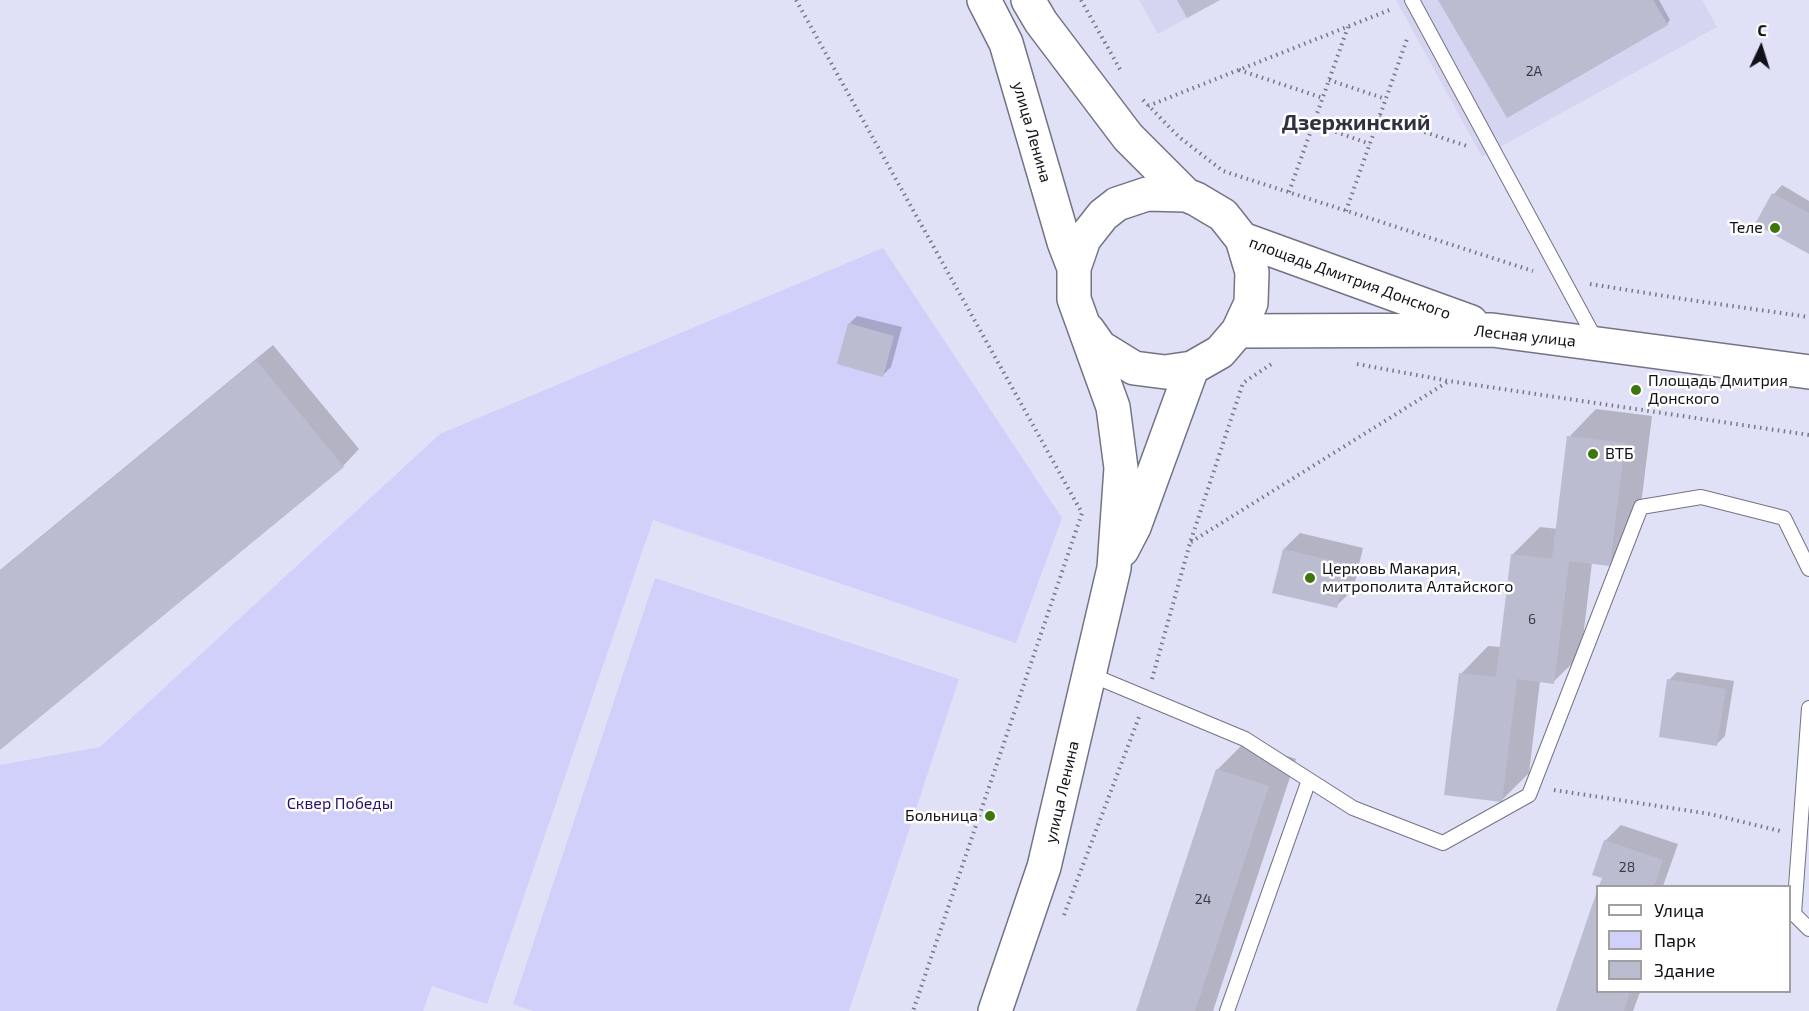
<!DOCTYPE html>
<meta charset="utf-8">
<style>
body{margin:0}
#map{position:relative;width:1809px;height:1011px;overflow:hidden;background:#e0e0f6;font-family:"Exo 2",sans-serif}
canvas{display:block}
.legend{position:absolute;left:1596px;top:885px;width:195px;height:108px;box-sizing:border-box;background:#fff;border:2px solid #a0a0a3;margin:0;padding:8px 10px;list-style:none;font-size:18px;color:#111118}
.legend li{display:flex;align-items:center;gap:12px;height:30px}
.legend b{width:30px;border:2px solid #a0a0a3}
.north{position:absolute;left:1731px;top:18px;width:60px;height:60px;-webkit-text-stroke:4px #fff;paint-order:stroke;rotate:4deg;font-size:16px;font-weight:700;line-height:24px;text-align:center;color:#111118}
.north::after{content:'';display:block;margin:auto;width:21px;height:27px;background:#111118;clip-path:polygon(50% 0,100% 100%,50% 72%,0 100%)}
</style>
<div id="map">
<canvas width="1809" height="1011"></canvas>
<ul class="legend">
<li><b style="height:8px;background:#fff"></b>Улица</li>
<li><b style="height:16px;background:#d0d0fb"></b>Парк</li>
<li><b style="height:16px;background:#bbbcd0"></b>Здание</li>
</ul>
<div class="north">С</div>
</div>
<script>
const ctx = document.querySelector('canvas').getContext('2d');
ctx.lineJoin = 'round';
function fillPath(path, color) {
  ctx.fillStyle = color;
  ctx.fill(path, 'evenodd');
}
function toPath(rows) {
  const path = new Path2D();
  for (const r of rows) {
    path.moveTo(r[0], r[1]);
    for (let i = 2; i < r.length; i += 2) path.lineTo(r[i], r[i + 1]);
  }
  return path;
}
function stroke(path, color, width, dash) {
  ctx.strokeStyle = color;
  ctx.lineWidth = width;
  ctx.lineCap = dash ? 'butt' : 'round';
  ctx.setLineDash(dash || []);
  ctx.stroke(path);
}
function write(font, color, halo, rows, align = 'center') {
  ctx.font = font + ' "Exo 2",sans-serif';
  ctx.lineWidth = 5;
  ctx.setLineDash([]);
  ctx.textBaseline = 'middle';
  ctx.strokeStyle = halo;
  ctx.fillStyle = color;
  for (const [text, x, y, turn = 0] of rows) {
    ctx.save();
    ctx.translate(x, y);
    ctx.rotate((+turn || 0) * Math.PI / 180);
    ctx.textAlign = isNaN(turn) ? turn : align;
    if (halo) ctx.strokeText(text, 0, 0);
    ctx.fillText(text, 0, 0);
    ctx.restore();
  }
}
fillPath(toPath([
 [1139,0,1220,0,1158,34],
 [1396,0,1702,0,1717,27,1482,157]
]), '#d5d5f2');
fillPath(toPath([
 [883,248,1062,518,1016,643,653,520,487,1004,432,986,423,1011,0,1011,0,765,100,747,440,434],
 [655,578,959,679,849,1011,533,1011,513,1004]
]), '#d0d0fb');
fillPath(toPath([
 [1440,0,1659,0,1670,20,1667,24],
 [1782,185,1809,201,1809,253,1757,224,1774,194],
 [857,316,902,327,891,367,883,375,849,324],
 [273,345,359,449,343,466,0,748,0,570],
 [1596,409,1652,416,1637,537,1609,564,1592,562,1581,655,1553,682,1540,681,1529,773,1501,801,1461,674,1488,646,1501,647,1513,554,1540,527,1558,529,1569,437],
 [1300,533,1363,548,1353,590,1336,606,1284,549],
 [1677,672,1734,681,1725,736,1717,744,1669,680],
 [1245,742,1296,759,1213,1011,1138,1011,1217,770],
 [1621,825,1678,844,1663,886,1600,886,1604,877,1605,841],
 [1598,895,1598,992,1640,992,1633,1011,1558,1011]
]), '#0003');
fillPath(toPath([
 [1177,0,1220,0,1187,18],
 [1438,0,1653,0,1668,25,1507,118],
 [1772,193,1809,213,1809,254,1755,224],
 [848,323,894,336,883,377,837,364],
 [256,360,344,467,0,750,0,571],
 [1567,436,1625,443,1610,566,1569,561,1554,684,1517,679,1502,802,1444,795,1459,673,1496,677,1511,554,1552,559],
 [1283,549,1347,564,1337,608,1272,593],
 [1667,679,1726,689,1717,746,1659,737],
 [1216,769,1269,786,1195,1011,1136,1011],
 [1604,840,1663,860,1654,886,1599,886,1602,878,1592,875],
 [1597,891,1598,992,1630,992,1624,1011,1556,1011]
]), '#bbbcd0');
const lane = toPath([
 [1412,0,1597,342],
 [1089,674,1245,739,1353,808,1443,843,1529,795,1641,507,1701,497,1784,518,1809,569],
 [1809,708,1794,914,1809,929],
 [1227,1011,1309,780]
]);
const secondary = toPath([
 [984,0,1006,43,1064,242,1074,268,1074,299,1113,407,1121,468,1114,568,1044,867,995,1011],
 [1028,0,1041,22,1128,137,1186,195],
 [1242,239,1471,322],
 [1074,268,1084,239,1103,215,1117,204,1147,194,1186,195,1196,199,1223,215,1242,239,1252,272,1251,303,1238,331,1220,352,1192,368,1165,372,1134,368,1100,347,1088,330],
 [1238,331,1492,330,1809,372],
 [1122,550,1134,527,1192,368]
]);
stroke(lane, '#737386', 16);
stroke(secondary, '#737386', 36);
stroke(toPath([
 [796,0,1082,513,913,1011],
 [1081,0,1122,73],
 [1239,70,1323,98],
 [1329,80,1386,99],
 [1143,100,1179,137,1223,171,1533,271],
 [1148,106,1392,9],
 [1379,117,1467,146],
 [1313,124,1370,144],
 [1289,192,1348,27],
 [1346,211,1407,39],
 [1590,284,1690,300,1809,317],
 [1357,364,1449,381,1809,435],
 [1191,542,1449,381],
 [1152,679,1190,543,1243,383,1273,363],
 [1554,790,1710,814,1780,831],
 [1064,915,1139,717]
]), '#777785', 4, [1.5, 4.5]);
stroke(lane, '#fff', 14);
stroke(secondary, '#fff', 33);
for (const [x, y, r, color] of [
 [1775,228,6,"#3d760b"],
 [1636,390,6,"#3d760b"],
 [1593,454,6,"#3d760b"],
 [1310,578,6,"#3d760b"],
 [990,816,6,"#3d760b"]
]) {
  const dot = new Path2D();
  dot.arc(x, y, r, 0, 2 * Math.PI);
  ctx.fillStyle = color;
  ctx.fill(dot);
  stroke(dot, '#fff', 2);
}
write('14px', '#3c3c46', null, [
 ["2А",1534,71],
 ["6",1532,619],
 ["28",1627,867],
 ["24",1203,899]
]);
write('16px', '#111118', '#fff', [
 ["улица Ленина",1032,132,74],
 ["площадь Дмитрия Донского",1350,278,20],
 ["Лесная улица",1525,336,6],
 ["улица Ленина",1062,792,-77]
]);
write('16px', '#111118', '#fff', [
 ["Теле",1763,228,"right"],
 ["Площадь Дмитрия",1648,381],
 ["Донского",1648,399],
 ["ВТБ",1605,454],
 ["Церковь Макария,",1322,569],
 ["митрополита Алтайского",1322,587],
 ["Больница",978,816,"right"]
], 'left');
write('16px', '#29116c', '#fff', [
 ["Сквер Победы",340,804]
]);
write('bold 22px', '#303040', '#fff', [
 ["Дзержинский",1356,123]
]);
</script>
